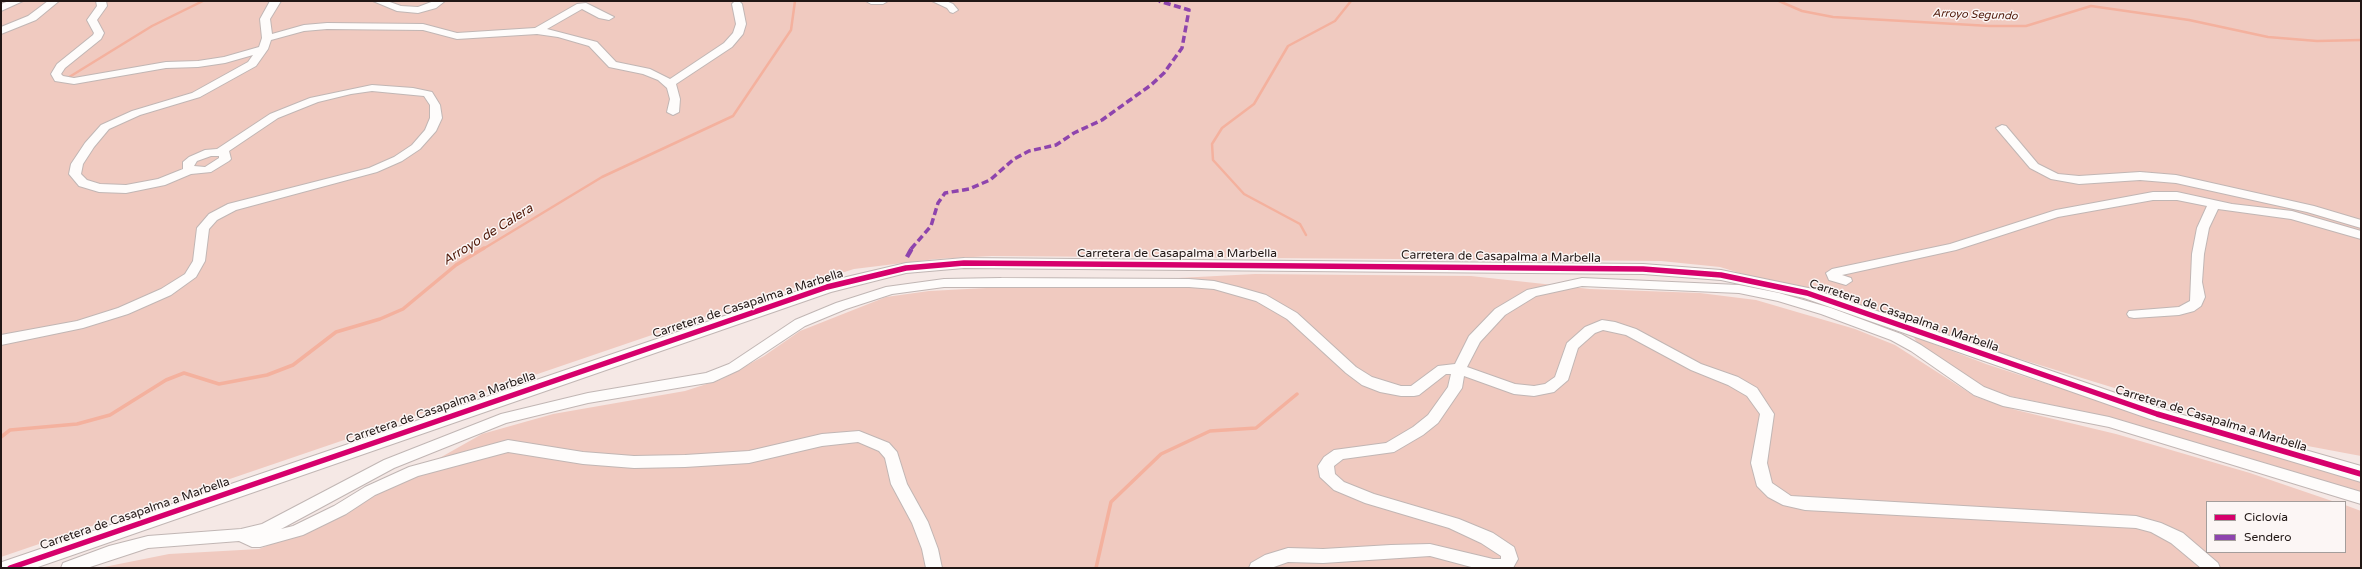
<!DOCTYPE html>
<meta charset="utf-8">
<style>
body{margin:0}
#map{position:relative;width:2362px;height:569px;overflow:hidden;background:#f5e8e5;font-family:"Varela Round",sans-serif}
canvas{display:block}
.frame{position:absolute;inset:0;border:2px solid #211715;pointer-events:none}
.legend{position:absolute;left:2206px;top:501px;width:140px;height:52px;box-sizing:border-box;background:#fcf6f5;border:1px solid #a49d9b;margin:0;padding:5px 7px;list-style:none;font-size:12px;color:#211715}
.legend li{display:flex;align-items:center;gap:8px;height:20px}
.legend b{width:20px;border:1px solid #a49d9b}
</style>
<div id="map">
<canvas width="2362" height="569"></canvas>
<div class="frame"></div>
<ul class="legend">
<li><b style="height:5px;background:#d6006c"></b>Ciclovía</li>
<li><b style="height:5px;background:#8e44ad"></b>Sendero</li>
</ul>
</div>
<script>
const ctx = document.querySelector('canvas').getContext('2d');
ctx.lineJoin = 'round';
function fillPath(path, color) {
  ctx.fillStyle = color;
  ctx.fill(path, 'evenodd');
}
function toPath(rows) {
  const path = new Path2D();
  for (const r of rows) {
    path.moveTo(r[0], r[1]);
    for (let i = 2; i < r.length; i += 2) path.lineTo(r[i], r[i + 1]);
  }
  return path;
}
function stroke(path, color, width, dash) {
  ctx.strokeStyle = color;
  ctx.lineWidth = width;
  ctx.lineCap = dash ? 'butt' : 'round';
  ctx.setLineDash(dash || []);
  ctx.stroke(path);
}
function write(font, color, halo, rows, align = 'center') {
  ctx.font = font + ' "Varela Round",sans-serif';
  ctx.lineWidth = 3;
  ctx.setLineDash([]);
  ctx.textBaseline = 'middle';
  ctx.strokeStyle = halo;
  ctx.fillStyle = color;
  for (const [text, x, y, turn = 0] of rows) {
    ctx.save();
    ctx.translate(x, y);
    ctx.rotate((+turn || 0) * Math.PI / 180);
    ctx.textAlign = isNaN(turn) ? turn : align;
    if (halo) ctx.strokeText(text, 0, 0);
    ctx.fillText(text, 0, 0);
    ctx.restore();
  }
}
fillPath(toPath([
 [1,1,2361,1,2361,456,2297,444,1720,267,1661,261,992,256,936,259,854,269,737,306,1,557],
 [1255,274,1471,276,1590,289,1700,293,1756,300,1855,329,1895,345,1976,397,2016,410,2116,434,2250,473,2335,502,2207,502,2207,552,2345,552,2345,505,2361,511,2361,568,99,568,169,554,259,549,330,520,482,434,553,414,685,391,722,379,764,356,800,331,886,297,929,291],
 [1913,336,1986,364,2188,430,2361,482,2361,493,2110,417,2000,394,1972,381,1918,344]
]), '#f0cac0');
stroke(toPath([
 [1779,1,1802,11,1833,17,1990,26,2026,26,2091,6,2189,20,2268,37,2317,41,2361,40],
 [66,79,152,26,203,1],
 [1306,235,1300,224,1244,194,1213,160,1212,144,1222,128,1254,104,1288,46,1335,21,1351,1],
 [483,249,602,177,733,116,791,30,795,1]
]), '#f4b19e', 2.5);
stroke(toPath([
 [1,437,10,430,77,424,110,415,166,380,184,373,219,384,267,375,293,365,336,332,380,319,403,309,456,265,484,248],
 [1096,568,1111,502,1161,454,1210,431,1256,428,1297,394]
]), '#f4b19e', 3.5);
const minor = toPath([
 [9,1,23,1,1,11,1,4,9,1],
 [48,1,59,1,36,20,1,34,1,27,28,16,48,1],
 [96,1,106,1,107,6,97,20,104,33,101,39,65,68,61,74,63,76,74,78,166,62,198,61,224,57,259,47,262,38,260,19,270,1,281,1,270,19,272,34,304,25,327,23,423,24,457,33,535,28,577,4,586,3,614,17,609,20,599,18,582,9,547,29,597,42,616,62,650,69,670,79,724,43,733,33,736,24,732,4,734,2,740,2,742,4,746,24,743,34,732,47,676,84,680,99,679,112,673,115,667,112,670,99,667,88,658,80,643,74,609,67,589,46,558,37,537,34,457,39,423,30,327,29,304,31,271,40,268,49,256,66,200,97,140,115,109,129,94,147,83,164,81,174,87,180,100,184,126,185,158,179,183,169,183,162,189,157,205,150,217,149,270,114,310,98,372,85,413,88,432,92,440,105,442,118,436,131,420,149,402,161,377,172,236,210,217,220,209,229,205,261,196,277,171,295,128,314,83,328,1,345,1,335,77,321,118,308,161,289,185,274,193,261,197,228,209,214,228,204,369,168,394,157,412,145,425,130,430,118,430,105,424,96,372,91,351,94,318,102,278,118,229,151,231,159,229,161,211,172,191,174,165,185,126,193,99,192,79,186,69,174,71,164,85,143,101,125,132,111,192,93,248,62,253,55,225,63,198,67,166,68,74,84,55,81,51,74,57,64,93,35,94,33,87,20,97,6,96,1],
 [211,156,219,156,219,158,205,167,194,166,197,161,211,156],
 [373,1,387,1,401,6,418,7,434,1,445,1,436,8,418,13,397,11,373,1],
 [866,1,888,1,883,4,871,4,866,1],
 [932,1,946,1,953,4,958,10,953,13,950,12,947,8,932,1],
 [2002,125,2006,126,2038,164,2058,174,2079,176,2140,172,2176,175,2314,206,2361,220,2361,228,2307,212,2176,183,2140,180,2079,184,2051,179,2030,168,1996,128,2002,125],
 [2153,192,2177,192,2232,204,2292,211,2361,231,2361,239,2291,219,2218,209,2209,228,2204,254,2202,282,2205,297,2201,306,2194,311,2179,315,2134,318,2129,317,2127,314,2129,311,2179,307,2190,301,2192,254,2197,228,2207,206,2177,200,2153,200,2058,217,1956,250,1842,275,1851,278,1852,281,1846,285,1829,280,1826,273,1832,269,1950,244,2056,210,2153,192],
 [1001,278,1189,279,1214,281,1238,287,1266,295,1297,313,1356,367,1372,377,1401,386,1411,386,1438,366,1455,364,1469,336,1495,309,1527,290,1582,278,1739,285,1779,293,1831,308,1901,334,1921,345,1984,387,2010,397,2109,417,2361,492,2361,504,2109,427,2003,406,1974,395,1911,351,1891,340,1821,314,1778,301,1739,293,1582,286,1536,296,1505,315,1480,342,1467,367,1515,384,1534,386,1545,384,1555,377,1567,343,1585,327,1602,320,1615,322,1636,329,1701,364,1738,377,1757,388,1774,414,1767,463,1772,483,1791,496,2136,516,2161,523,2183,533,2218,563,2220,568,2201,568,2171,543,2151,532,2136,528,1805,510,1783,505,1768,497,1757,486,1751,463,1760,414,1747,396,1728,385,1691,370,1626,335,1603,330,1595,333,1578,348,1568,380,1554,392,1534,396,1514,394,1464,376,1462,388,1438,423,1423,435,1394,452,1343,459,1334,466,1335,474,1344,482,1374,494,1459,519,1493,533,1514,547,1518,559,1513,568,1475,568,1430,556,1323,563,1288,562,1271,568,1249,568,1251,563,1265,555,1288,548,1323,549,1391,545,1430,544,1493,559,1501,559,1501,556,1481,543,1449,528,1365,503,1334,490,1320,477,1318,466,1324,457,1334,450,1386,443,1413,427,1428,415,1448,387,1451,374,1446,374,1419,395,1414,396,1401,396,1380,392,1362,385,1346,373,1287,319,1256,301,1214,289,1189,287,944,287,892,294,846,309,805,326,739,370,713,382,588,403,506,423,394,468,281,529,293,526,334,506,365,487,409,467,508,440,583,452,634,456,685,455,749,451,822,434,859,431,889,443,897,452,907,484,928,522,938,549,942,568,926,568,922,549,912,523,891,484,885,458,879,451,858,442,822,446,749,463,685,467,634,468,583,464,508,452,418,476,375,495,346,514,303,535,260,547,252,547,239,541,148,548,87,568,61,568,63,563,109,546,148,536,241,529,262,524,384,460,501,414,588,393,706,373,729,364,795,320,836,303,886,287,944,279,1001,278]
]);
const major = toPath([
 [964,258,1643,264,1721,270,1813,289,2162,409,2361,466,2361,482,2150,419,1804,298,1721,280,1643,274,964,268,906,273,831,292,35,568,1,568,2,562,821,283,906,263,964,258]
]);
stroke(minor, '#c1b6b4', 2);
stroke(major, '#c1b6b4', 2);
fillPath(minor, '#fefcfb');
fillPath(major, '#fefcfb');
stroke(toPath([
 [911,249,931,226,938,203,945,193,969,189,990,180,1014,159,1029,151,1056,145,1074,133,1102,120,1151,85,1164,73,1182,48,1189,10,1159,1]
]), '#8e44ad', 3.5, [7, 3.5]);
stroke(toPath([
 [907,257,912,248]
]), '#8e44ad', 4.5, [9, 4.5]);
stroke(toPath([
 [10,568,827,287,906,268,964,263,1643,269,1721,275,1807,293,2157,414,2361,474]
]), '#d6006c', 5.5);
write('italic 11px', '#4f1808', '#fcf6f5', [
 ["Arroyo Segundo",1975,15,2]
]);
write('12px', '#211715', '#fcf6f5', [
 ["Carretera de Casapalma a Marbella",1177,254],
 ["Carretera de Casapalma a Marbella",1501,257,1],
 ["Carretera de Casapalma a Marbella",748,304,-18],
 ["Carretera de Casapalma a Marbella",1904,316,19],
 ["Carretera de Casapalma a Marbella",441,408,-19],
 ["Carretera de Casapalma a Marbella",2211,419,17],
 ["Carretera de Casapalma a Marbella",135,514,-19]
]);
write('italic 13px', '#4f1808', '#fcf6f5', [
 ["Arroyo de Calera",488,235,-32]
]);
</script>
